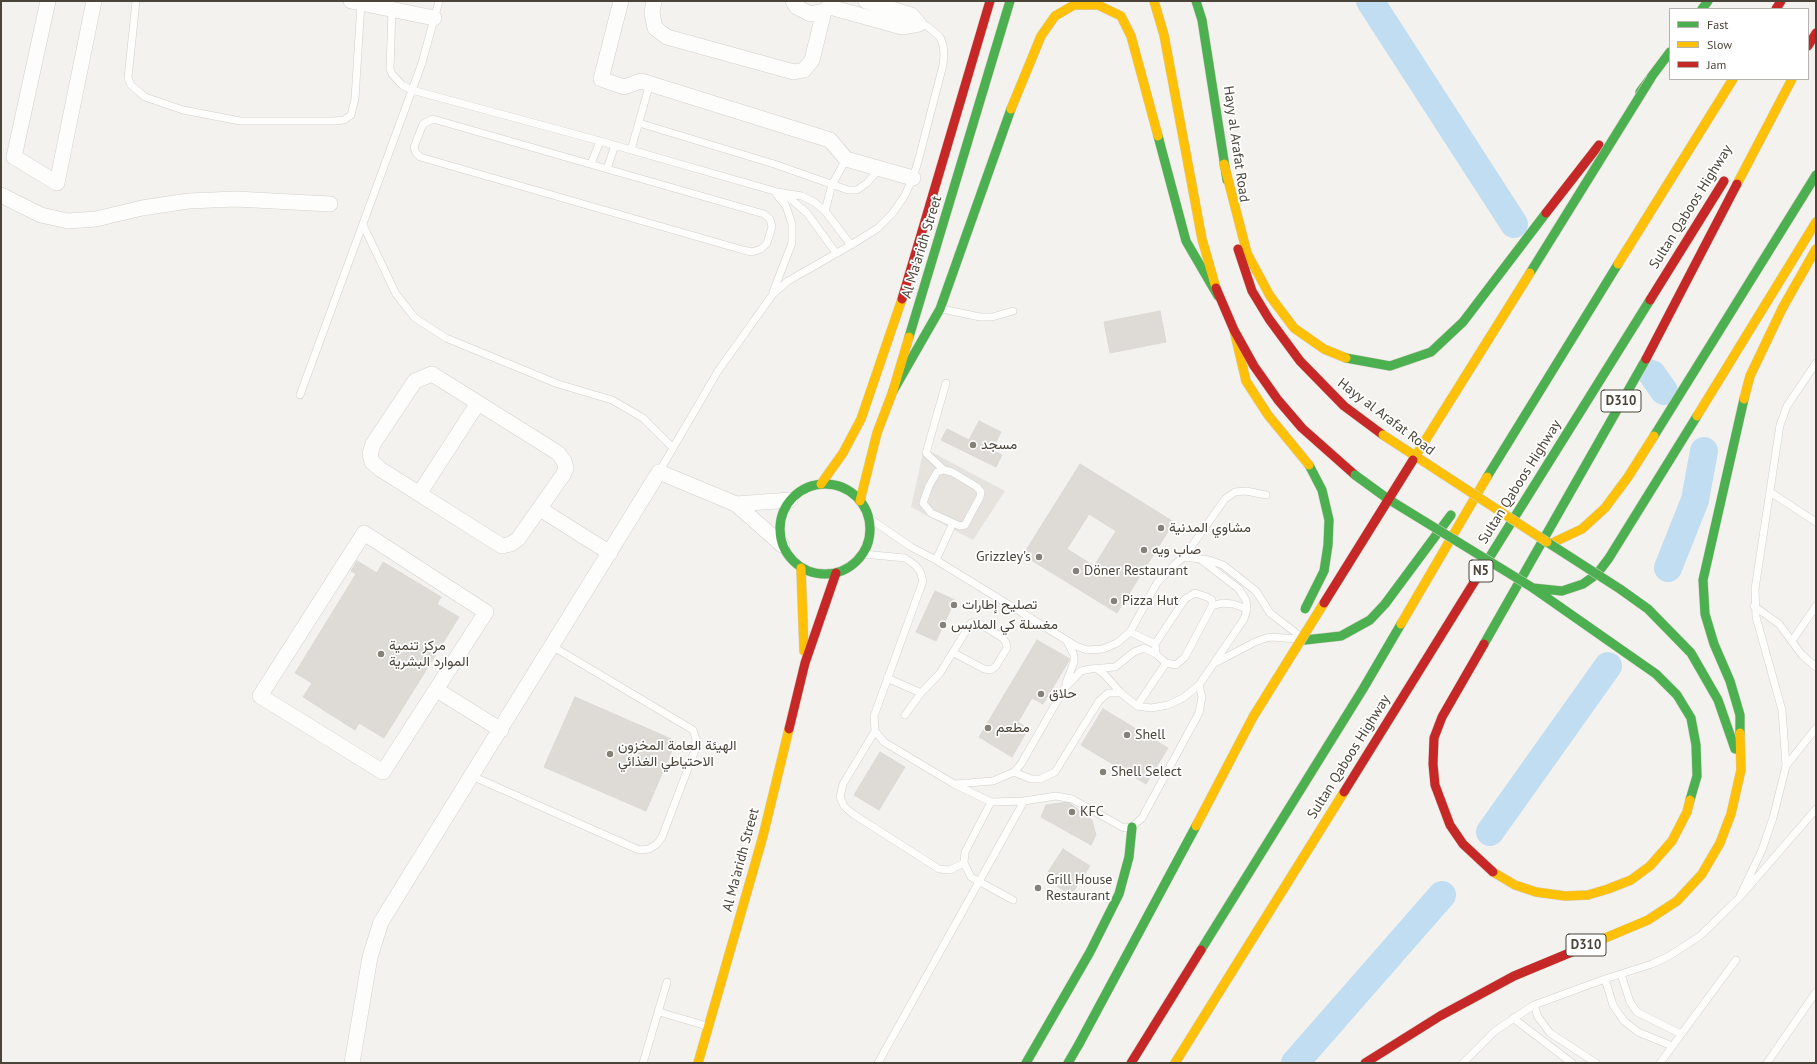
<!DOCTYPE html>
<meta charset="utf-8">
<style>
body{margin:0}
#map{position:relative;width:1817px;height:1064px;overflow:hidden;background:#f4f2ee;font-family:"PT Sans",sans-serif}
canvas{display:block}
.frame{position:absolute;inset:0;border:2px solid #4b4439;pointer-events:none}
.legend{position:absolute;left:1669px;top:8px;width:140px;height:72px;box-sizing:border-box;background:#fff;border:1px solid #b7b4b0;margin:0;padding:5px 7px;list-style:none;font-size:12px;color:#4b4439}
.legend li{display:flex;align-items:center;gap:8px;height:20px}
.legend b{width:20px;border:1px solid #b7b4b0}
</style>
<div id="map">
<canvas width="1817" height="1064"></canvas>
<div class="frame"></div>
<ul class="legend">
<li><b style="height:5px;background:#4caf50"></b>Fast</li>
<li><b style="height:5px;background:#ffc107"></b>Slow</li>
<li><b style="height:5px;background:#c62828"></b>Jam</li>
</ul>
</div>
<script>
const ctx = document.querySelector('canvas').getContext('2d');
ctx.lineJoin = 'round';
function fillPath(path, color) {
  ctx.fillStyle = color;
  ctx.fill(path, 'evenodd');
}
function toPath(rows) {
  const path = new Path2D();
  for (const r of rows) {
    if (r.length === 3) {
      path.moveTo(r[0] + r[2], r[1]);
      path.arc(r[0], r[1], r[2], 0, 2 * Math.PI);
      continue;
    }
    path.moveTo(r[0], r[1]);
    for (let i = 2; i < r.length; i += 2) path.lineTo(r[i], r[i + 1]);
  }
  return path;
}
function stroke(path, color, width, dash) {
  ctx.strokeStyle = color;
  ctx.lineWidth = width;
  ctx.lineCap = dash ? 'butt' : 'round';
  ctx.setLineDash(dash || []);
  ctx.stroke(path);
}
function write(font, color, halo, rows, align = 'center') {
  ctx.font = font + ' "PT Sans",Vazirmatn,sans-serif';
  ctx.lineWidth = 3.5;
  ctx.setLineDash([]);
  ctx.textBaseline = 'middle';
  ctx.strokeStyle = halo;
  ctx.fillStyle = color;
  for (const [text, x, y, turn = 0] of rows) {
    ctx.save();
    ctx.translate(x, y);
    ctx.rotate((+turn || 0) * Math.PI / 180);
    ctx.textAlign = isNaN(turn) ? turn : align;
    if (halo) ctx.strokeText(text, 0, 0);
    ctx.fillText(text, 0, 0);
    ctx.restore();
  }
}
fillPath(toPath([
 [924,448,1005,491,973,540,911,507]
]), '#e6e3df');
stroke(toPath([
 [1370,1,1514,224],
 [1652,374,1664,391],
 [1668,568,1695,500,1704,451],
 [1490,832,1608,666],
 [1295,1063,1442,895]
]), '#c0ddf1', 28);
const building = toPath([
 [1160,311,1166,342,1110,353,1104,322,1160,311],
 [979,421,1001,432,992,450,1002,455,996,467,941,440,947,429,969,440,979,421],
 [1080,464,1174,522,1117,613,1023,555,1080,464],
 [1089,514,1116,531,1094,566,1067,549,1089,514],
 [357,561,377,573,383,562,441,597,437,604,459,617,384,738,359,723,355,730,303,697,312,683,295,673,356,574,351,571,357,561],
 [935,591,955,600,936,641,916,632,935,591],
 [1037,640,1070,659,1043,704,1032,698,1018,722,1028,729,1012,757,979,737,1037,640],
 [575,697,676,741,646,811,544,767,575,697],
 [1103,709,1168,748,1146,784,1081,745,1103,709],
 [880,752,905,767,879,810,854,795,880,752],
 [1068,802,1092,820,1096,835,1091,845,1041,817,1046,805,1068,802],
 [1063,849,1090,866,1071,895,1057,886,1060,880,1048,872,1063,849]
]);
fillPath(building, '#dedbd6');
stroke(building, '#dcd9d4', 1);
const lane = toPath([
 [136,1,128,78,131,85,145,97,183,110,240,121,334,121,344,120,351,115,355,99,361,3],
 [392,9,390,69,392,74,402,85,412,90,600,141,774,191,792,200,807,213,836,253],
 [433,119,764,214,770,219,772,227,767,243,761,249,752,252,743,250,420,157,416,153,414,147,416,142,423,124,433,119],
 [639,123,774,164,848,190,857,190,867,183,879,169],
 [631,150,650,83],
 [591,164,600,141],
 [607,169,615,145],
 [777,192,802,196,814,202,825,211,851,245],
 [825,211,832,185,846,159],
 [363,225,396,294,415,318,446,338,558,384,612,400,643,418,673,448],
 [773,292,792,243,792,224,786,206,777,195],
 [942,309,980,317,992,317,1013,311],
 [300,395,422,63,439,1],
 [944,470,926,453,946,383],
 [659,472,718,371,773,294,788,281,851,245,878,228,892,214,904,197,913,178,919,158,943,65,944,55,943,45,940,37,927,26,919,24],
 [1770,492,1816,522],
 [869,518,911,547,936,560,1076,646,1087,650,1103,649,1117,643,1130,632,1157,583,1175,564,1184,557,1209,560,1223,565,1256,591,1270,613,1300,636],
 [863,554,905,558,915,565,920,571,923,581,874,716,875,731,884,742,954,784,991,802,1024,801,1056,796,1072,799,1124,828,1132,827,1142,818,1199,713,1202,697,1199,685],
 [1184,557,1225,499,1235,492,1246,491,1266,495],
 [936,560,953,523,960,526,965,525,980,497,981,492,977,487,952,472,944,470,937,472,929,486,923,503,931,513,953,523],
 [1754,606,1779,624,1802,655,1816,667],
 [1130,632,1155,644,1156,654,1166,663,1176,665,1185,657,1212,606,1222,603,1233,604,1247,609],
 [1792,641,1816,606],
 [1155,644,1185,599,1195,593,1207,597,1212,600,1212,606],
 [1215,663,1255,642,1269,637,1299,639],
 [1097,669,1104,674,1121,693],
 [887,678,921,693],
 [1066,683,1074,662,1074,655,1067,641],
 [1137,706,1166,663],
 [905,715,921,693,940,673,971,623,977,622,1003,638,1006,643,1007,648,996,666,991,670,984,669,954,653],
 [875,731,843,784,840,797,844,806,853,814,939,869,950,870,964,863],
 [1786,766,1816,728],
 [1014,772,1031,779,1040,779,1055,772,1099,701,1108,693,1121,693,1137,706,1151,708,1168,705,1183,698,1199,685,1244,619,1247,609,1246,600,1239,589,1200,559],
 [472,776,639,850,649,849,657,844,662,837,695,750,696,739,693,730,552,646],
 [955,784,993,781,1014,772,1021,764,1064,689,1081,671,1090,669,1115,667,1134,652,1144,648,1156,654],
 [991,802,965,852,964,863,971,877,1013,900],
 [1739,898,1762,850,1773,818,1786,766,1782,710,1756,617,1755,589,1780,425,1787,406,1816,363],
 [1621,974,1630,1002,1637,1012,1681,1034],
 [1605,979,1613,1005,1624,1021,1638,1032,1672,1046],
 [1534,1005,1538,1017,1550,1033,1596,1063],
 [659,1012,707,1026],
 [1513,1018,1572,1063],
 [643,1063,667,982],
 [878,1063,1024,801],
 [1463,1063,1495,1031,1534,1005,1605,979,1652,964,1669,956,1700,936,1739,898,1816,809],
 [1660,1063,1736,960],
 [1767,1063,1816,992]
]);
const street = toPath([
 [48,1,14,157,57,183,94,1],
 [351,1,434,18],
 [621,1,601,79,624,87,641,81,830,140,846,159,913,178],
 [654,1,652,13,655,28,667,37,794,72,804,70,812,60,824,11],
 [793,1,797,7,810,14,824,11,830,6],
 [866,1,911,15,919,24],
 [830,7,902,27,919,24],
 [1,195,41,215,68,221,96,219,142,208,188,201,236,199,330,204],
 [432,374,558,453,564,461,566,468,563,475,518,539,511,544,502,546,489,538,380,469,372,462,370,454,373,444,415,381,432,374],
 [419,494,478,403],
 [736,504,790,500],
 [540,509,610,553],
 [364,533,486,612,383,772,260,696,364,533],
 [437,690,501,730],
 [352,1063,370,957,381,922,659,472,736,504,782,545]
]);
const fast = toPath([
 [1196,1,1202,20,1227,180],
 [1702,9,1708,1],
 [1640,92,1670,52],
 [1158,136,1186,241,1218,296],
 [909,337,1010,1],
 [1346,358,1390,366,1431,352,1463,322,1546,213],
 [893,391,940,309,1011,109],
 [1654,436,1816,175],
 [1309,465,1322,490,1329,520,1328,545,1324,571],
 [1487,477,1618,264],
 [825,529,45],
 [1481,571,1650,300],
 [1533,588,1562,591,1583,584,1597,574,1609,558,1697,416],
 [1533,588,1656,674,1677,695,1691,718,1696,745,1697,776,1690,800],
 [1620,589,1648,609,1691,653,1718,700,1735,749],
 [1305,640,1341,636,1370,620,1385,604,1451,515],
 [1484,644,1646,359],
 [1740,733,1740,715,1730,681,1714,644,1705,614,1703,580,1744,399],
 [1201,950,1363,689,1401,624],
 [1026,1063,1090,952,1119,894,1129,857,1132,827],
 [1068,1063,1079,1044]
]);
const slow = toPath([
 [1154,1,1164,35,1202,239,1216,288],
 [1011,109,1041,36,1055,16,1074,5,1098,5,1121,16,1131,36,1158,136],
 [1224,164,1247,253,1270,296,1294,328,1324,349,1346,358],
 [1737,184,1792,79],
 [1618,264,1733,79],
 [1234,330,1246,381,1268,415,1309,465],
 [1744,399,1750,376,1783,307,1816,249],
 [1697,416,1816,222],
 [821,484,843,453,861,419,902,299],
 [860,501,877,433,893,391,909,337],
 [1550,544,1582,529,1605,508,1628,477,1654,436],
 [801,568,804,651],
 [1401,624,1487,477],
 [1493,872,1515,885,1536,892,1565,896,1588,895,1608,889,1631,880,1650,866,1672,841,1687,812,1690,800],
 [1579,949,1648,920,1677,901,1702,874,1720,843,1731,814,1741,770,1740,733],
 [698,1063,763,836,789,729],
 [1175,1063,1344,792]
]);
const jam = toPath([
 [1776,9,1781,1],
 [1808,46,1816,33],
 [1546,213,1599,145],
 [1238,249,1252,291,1269,319,1300,361,1344,406,1383,435],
 [1216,288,1234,330,1254,366,1278,400,1302,428,1355,475],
 [902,299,990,1],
 [1650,300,1724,181],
 [1646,359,1737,184],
 [1484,644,1442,717,1434,738,1433,764,1435,785,1450,825,1463,844,1493,872],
 [789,729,805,663,836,573],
 [1344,792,1481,571],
 [1131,1063,1201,950],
 [1365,1063,1440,1016,1514,976,1579,949]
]);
stroke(lane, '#d2d0cb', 8);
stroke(street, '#d2d0cb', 16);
stroke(fast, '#d3cfc5', 10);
stroke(slow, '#d3cfc5', 10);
stroke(jam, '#d3cfc5', 10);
stroke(lane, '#fdfdfc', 7);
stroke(street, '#fdfdfc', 15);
stroke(fast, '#4caf50', 9);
stroke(slow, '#ffc107', 9);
stroke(jam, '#c62828', 9);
const fastBridge = toPath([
 [1530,273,1651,78],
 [1355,475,1388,499,1533,588],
 [1547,542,1620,589],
 [1305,609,1324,571],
 [1079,1044,1196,826]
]);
const slowBridge = toPath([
 [1383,435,1547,542],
 [1413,460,1530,273],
 [1196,826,1253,717,1324,603]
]);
const jamBridge = toPath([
 [1324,603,1413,460]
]);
stroke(fastBridge, '#d3cfc5', 10, []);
stroke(slowBridge, '#d3cfc5', 10, []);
stroke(jamBridge, '#d3cfc5', 10, []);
stroke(fastBridge, '#4caf50', 9);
stroke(slowBridge, '#ffc107', 9);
stroke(jamBridge, '#c62828', 9);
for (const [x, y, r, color] of [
 [973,445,4,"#868178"],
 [1161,528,4,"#868178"],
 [1144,550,4,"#868178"],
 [1039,557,4,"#868178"],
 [1076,571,4,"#868178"],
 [1114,601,4,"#868178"],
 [954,605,4,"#868178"],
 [943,625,4,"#868178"],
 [381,654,4,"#868178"],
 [1041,694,4,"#868178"],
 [988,728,4,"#868178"],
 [1127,735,4,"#868178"],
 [610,754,4,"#868178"],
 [1103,772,4,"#868178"],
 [1072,812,4,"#868178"],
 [1038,888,4,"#868178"]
]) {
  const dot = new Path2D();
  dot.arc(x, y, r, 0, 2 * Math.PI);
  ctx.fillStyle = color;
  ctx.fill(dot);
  stroke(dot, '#fff', 1.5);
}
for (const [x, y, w] of [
 [1621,401,40],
 [1481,571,24],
 [1586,945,40]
]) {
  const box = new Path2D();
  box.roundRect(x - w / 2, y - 11, w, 22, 3);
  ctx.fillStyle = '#fff';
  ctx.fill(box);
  stroke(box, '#4b4439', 1);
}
write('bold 13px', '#4b4439', null, [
 ["D310",1621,401],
 ["N5",1481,571],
 ["D310",1586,945]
]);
write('14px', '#4b4439', '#fff', [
 ["Hayy al Arafat Road",1236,144,82],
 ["Sultan Qaboos Highway",1691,207,-58],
 ["Al Ma'aridh Street",922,247,-73],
 ["Hayy al Arafat Road",1386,417,37],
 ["Sultan Qaboos Highway",1520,482,-58],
 ["Sultan Qaboos Highway",1349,757,-58],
 ["Al Ma'aridh Street",741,860,-75]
]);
write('14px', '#4b4439', '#fff', [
 ["مسجد",981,445],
 ["مشاوي المدنية",1169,528],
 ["صاب ويه",1152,550],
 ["Grizzley's",1031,557,"right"],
 ["Döner Restaurant",1084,571],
 ["Pizza Hut",1122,601],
 ["تصليح إطارات",962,605],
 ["مغسلة كي الملابس",951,625],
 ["مركز تنمية",389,646],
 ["الموارد البشرية",389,662],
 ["حلاق",1049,694],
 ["مطعم",996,728],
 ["Shell",1135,735],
 ["الهيئة العامة المخزون",618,746],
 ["الاحتياطي الغذائي",618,762],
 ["Shell Select",1111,772],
 ["KFC",1080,812],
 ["Grill House",1046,880],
 ["Restaurant",1046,896]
], 'left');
</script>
